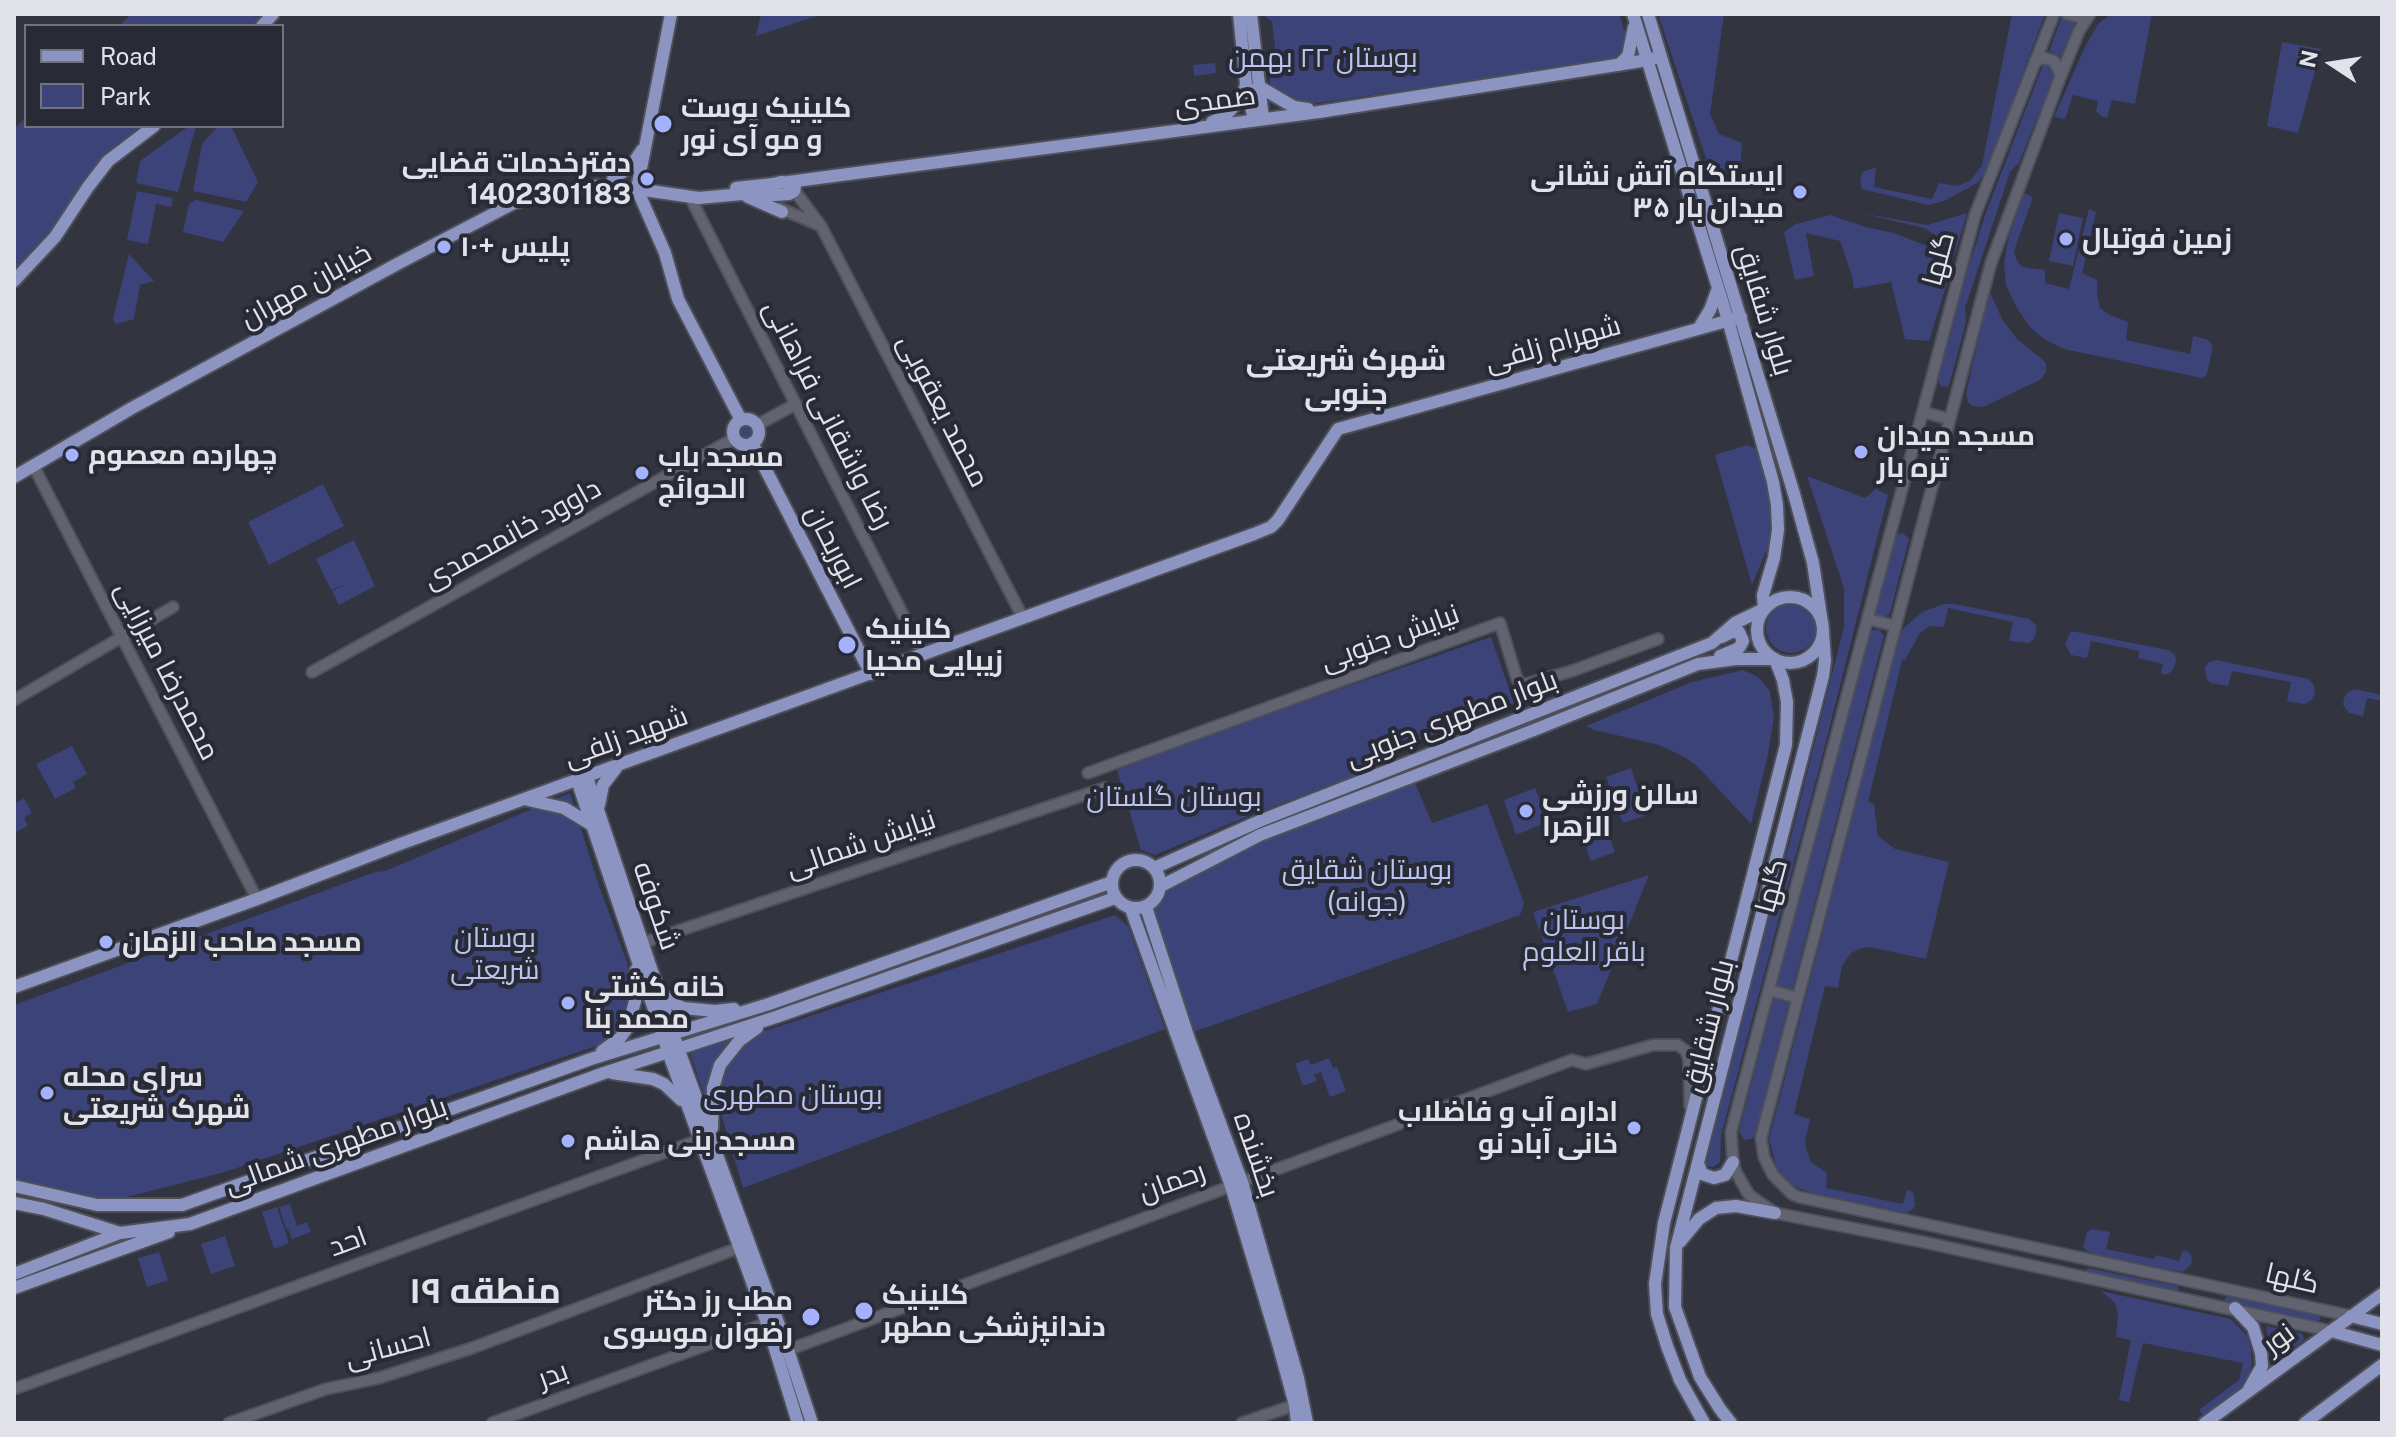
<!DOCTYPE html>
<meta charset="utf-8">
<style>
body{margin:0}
#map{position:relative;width:2396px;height:1437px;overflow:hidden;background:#32343f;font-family:"Public Sans",sans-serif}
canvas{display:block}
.frame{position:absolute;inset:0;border:16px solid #e2e3ea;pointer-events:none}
.legend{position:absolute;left:24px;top:24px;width:260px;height:104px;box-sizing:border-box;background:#282a35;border:2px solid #72747d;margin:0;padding:10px 14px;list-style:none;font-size:24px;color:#e2e3ea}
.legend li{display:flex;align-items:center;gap:16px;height:40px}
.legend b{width:40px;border:2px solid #72747d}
.north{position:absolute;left:2292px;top:24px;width:80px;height:80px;-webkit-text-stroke:6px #282a35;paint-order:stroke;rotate:282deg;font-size:22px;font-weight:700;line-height:32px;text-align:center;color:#e2e3ea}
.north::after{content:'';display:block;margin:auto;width:28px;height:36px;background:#e2e3ea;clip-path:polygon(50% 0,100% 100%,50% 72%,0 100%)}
</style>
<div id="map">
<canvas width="2396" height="1437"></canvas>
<div class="frame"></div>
<ul class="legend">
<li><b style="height:10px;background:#8c94c2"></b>Road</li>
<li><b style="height:22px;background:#3c4378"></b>Park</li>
</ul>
<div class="north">N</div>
</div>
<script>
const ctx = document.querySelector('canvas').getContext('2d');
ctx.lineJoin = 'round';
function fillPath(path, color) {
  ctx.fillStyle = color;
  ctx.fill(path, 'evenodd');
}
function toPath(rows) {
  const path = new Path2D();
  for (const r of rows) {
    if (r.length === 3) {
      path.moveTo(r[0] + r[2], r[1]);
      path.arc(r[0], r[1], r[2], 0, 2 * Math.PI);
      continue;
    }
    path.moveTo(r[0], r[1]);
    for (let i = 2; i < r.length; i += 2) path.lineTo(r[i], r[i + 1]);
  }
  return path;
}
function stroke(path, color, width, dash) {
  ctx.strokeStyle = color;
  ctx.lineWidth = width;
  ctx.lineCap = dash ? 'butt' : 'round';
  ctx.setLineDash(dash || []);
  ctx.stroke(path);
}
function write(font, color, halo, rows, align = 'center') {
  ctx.font = font + ' "Public Sans",Cairo,sans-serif';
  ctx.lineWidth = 8;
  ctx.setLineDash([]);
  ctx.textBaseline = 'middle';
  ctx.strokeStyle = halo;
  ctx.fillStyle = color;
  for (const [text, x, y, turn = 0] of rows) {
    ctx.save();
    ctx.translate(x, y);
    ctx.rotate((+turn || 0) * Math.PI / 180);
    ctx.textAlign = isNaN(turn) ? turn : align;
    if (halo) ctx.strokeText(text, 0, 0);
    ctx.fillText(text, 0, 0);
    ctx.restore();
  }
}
fillPath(toPath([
 [131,14,267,14,256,26,119,26],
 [761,14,823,14,756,36],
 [1261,14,1619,14,1628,42,1622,56,1617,58,1306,105,1281,95,1270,83,1269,64,1276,57,1272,21],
 [1658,14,1724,14,1710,114,1719,134,1742,143,1740,171,1713,179],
 [2012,14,2045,14,1990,163,1979,182,1944,201,1928,205,1862,189,1860,181,1862,173,1866,170,1876,168,1874,187,1932,199,1939,183,1958,186,1971,180,1982,165],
 [2111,14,2152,14,2135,104,2112,100,2107,118,2100,116,2099,113,2096,112,2098,101,2073,95,2065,119,2054,117,2085,47,2098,24],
 [2062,16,2076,21,2062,57,2049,51],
 [2282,42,2321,49,2298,133,2267,126],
 [2049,62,2056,70,2053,79,2019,163,2010,172,1965,308,1966,322,1950,382,1948,387,1941,386,1937,378,1955,310,1985,215,2043,65],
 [1215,63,1216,73,1194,76,1193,65],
 [26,117,26,126,140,126,102,160,51,234,14,273,14,129],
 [189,126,196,126,178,192,136,183,140,161],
 [218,126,231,126,258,182,246,202,193,191,202,144],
 [137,191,173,198,171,207,156,204,148,244,127,240],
 [2024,193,2033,197,2014,251,2017,261,2022,267,2045,270,2045,283,2069,289,2089,209,2096,212,2082,273,2097,280,2097,295,2100,308,2108,314,2128,322,2126,340,2190,354,2193,336,2208,340,2212,345,2212,351,2207,374,2202,378,2064,349,2044,339,2030,327,2017,308,2006,286,2004,263,2008,239],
 [196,200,244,211,223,242,183,232,189,204],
 [1860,213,1927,225,1967,213,1954,257,1939,237,1924,228],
 [2059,213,2083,218,2073,266,2049,261],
 [1830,215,1866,227,1894,233,1927,246,1937,259,1947,283,1929,341,1905,339,1891,282,1854,289,1852,276,1840,241,1806,233,1814,276,1795,280,1784,232,1796,224],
 [129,254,154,281,140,285,134,319,116,324,113,319],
 [1989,290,2002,319,2017,339,2042,359,2046,363,2046,372,2040,380,1983,407,1973,406,1968,402,1966,394],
 [746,432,11],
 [1747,445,1760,450,1771,495,1769,544,1752,585,1715,455],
 [1807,476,1865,498,1876,489,1888,495,1820,765,1721,1136,1720,1162,1713,1167,1705,1166,1721,1090,1789,845,1844,627,1844,588],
 [323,484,344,526,269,565,248,522],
 [1903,533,1909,539,1890,613,1884,618,1876,616,1874,611,1894,538,1898,534],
 [354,540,375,586,339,605,332,591,348,583,331,590,316,559],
 [1791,628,25],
 [1944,604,1955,604,2029,619,2036,625,2036,632,2034,639,2029,643,2009,641,2013,622,1948,608,1944,627,1930,626,1920,633,1905,660,1902,660,1868,802,1874,804,1878,836,1887,843,1895,849,1949,862,1926,959,1869,947,1859,949,1851,953,1842,966,1838,988,1825,986,1794,1114,1810,1119,1805,1141,1807,1152,1811,1162,1827,1173,1826,1188,1903,1204,1907,1190,1913,1192,1915,1205,1912,1210,1907,1213,1815,1194,1796,1187,1782,1176,1776,1166,1769,1139,1899,636,1904,628,1922,612],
 [1878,629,1884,635,1755,1135,1752,1139,1744,1140,1739,1131,1868,634,1872,630],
 [2071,631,2168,650,2175,655,2176,661,2173,669,2168,674,2161,674,2163,664,2138,658,2139,651,2091,641,2087,658,2071,655,2065,644],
 [1491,637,1514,703,1417,741,1364,772,1253,814,1155,855,1141,850,1117,770,1206,735],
 [2216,660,2309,679,2314,685,2315,693,2312,700,2305,704,2287,701,2291,682,2232,671,2228,686,2211,683,2207,680,2205,667,2209,662],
 [1743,670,1758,677,1770,691,1774,717,1767,759,1751,824,1696,765,1684,757,1659,745,1594,730,1586,726,1692,682],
 [2354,689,2382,695,2382,701,2367,698,2363,716,2349,713,2343,705,2344,698,2347,693],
 [72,746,87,774,73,782,76,788,55,799,36,764],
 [1631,768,1647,815,1623,823,1606,777],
 [1415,783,1432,823,1487,804,1524,903,1520,915,1191,1033,1156,923,1155,906,1163,893,1266,840],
 [1535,788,1550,821,1516,835,1504,800],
 [570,793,597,880,627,962,631,986,631,997,623,1024,611,1037,596,1046,225,1172,115,1200,56,1195,14,1179,14,1005,375,872,385,871],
 [24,798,32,813,24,818,28,826,14,833,14,804],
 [1602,819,1615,852,1591,861,1578,828],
 [1649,875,1597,1004,1568,1012,1533,912],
 [1115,915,1128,926,1165,1029,743,1188,719,1107,718,1092,722,1072,737,1049,753,1035],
 [736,1035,714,1065,707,1103,690,1053],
 [1329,1058,1333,1068,1337,1067,1346,1091,1330,1097,1321,1072,1314,1075,1317,1081,1303,1086,1295,1064,1308,1059,1311,1065],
 [290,1204,297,1226,307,1222,311,1232,292,1239,288,1230,292,1228,286,1229,279,1207],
 [277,1207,289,1243,274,1249,262,1212],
 [2092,1229,2110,1232,2106,1249,2154,1259,2156,1255,2179,1261,2183,1250,2189,1252,2192,1258,2191,1264,2183,1272,2176,1271,2091,1253,2086,1251,2083,1246,2087,1232],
 [225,1236,235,1266,211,1274,201,1244],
 [159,1252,168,1280,147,1287,138,1258],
 [2088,1268,2177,1286,2179,1290,2176,1292,2086,1273,2085,1271],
 [2101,1291,2231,1319,2247,1336,2251,1349,2252,1364,2245,1385,2203,1415,2199,1410,2239,1380,2243,1363,2143,1343,2129,1402,2119,1400,2131,1340,2116,1337,2118,1314,2115,1303],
 [2228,1296,2318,1315,2321,1319,2316,1322,2226,1303,2224,1299],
 [2266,1326,2303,1334,2304,1340,2273,1362]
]), '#3c4378');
const minor = toPath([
 [2054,14,1975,215,1736,1113,1731,1132,1733,1162,1736,1172,1749,1195,1775,1213,1923,1242,2331,1331],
 [2067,14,2078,17,2088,14],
 [2090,14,2079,31,2061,75,1991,263,1761,1138,1764,1157,1773,1175,1792,1194,1799,1197,2351,1316],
 [2035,61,2045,58,2054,61,2061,75],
 [794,190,821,226,1023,618],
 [690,197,923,654],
 [779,208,819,225],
 [1923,412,1949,419],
 [757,425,796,404],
 [33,465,257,899],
 [1868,619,1895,626],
 [312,672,735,438],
 [14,700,173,607],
 [1088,773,1500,623,1517,679,1521,683,1526,684,1572,671,1658,639],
 [642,943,1105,788],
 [1769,990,1798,998],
 [788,1350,1572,1060,1586,1064,1653,1045,1678,1045,1686,1051,1689,1061,1690,1106],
 [14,1389,699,1140],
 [229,1423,326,1389,379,1378,472,1348,738,1248],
 [492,1423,767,1323],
 [1242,1423,1295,1405]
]);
const major = toPath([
 [1239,14,1246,84,1254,120],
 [1251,14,1263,119],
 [1648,14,1794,494,1813,563,1822,623],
 [262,26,273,14],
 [1619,65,1628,56,1634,27],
 [1258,86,1294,107,1308,109],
 [1212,122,1226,115,1243,96,1246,84],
 [613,179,632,165,642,150],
 [781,182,792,183,795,188,794,191,789,194,775,195,771,192,771,187,773,184,781,182],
 [788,182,1319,112,1648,60,1661,56],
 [736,188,773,184],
 [637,189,665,253,678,299,741,420],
 [637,189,671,14],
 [748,197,782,212],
 [14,281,55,237,88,187,108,161,154,126],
 [1699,328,1710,310,1718,288],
 [746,432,13],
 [752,443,871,674],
 [14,477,132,408,401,262,514,203,542,193,561,189,570,191,596,186,637,189,699,198,742,194,775,195],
 [1790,630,33],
 [1720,656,1739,648,1743,641,1739,632,1732,632,1722,637],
 [587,777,673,1034,788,1350,812,1423],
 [577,780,672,1063,767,1323,798,1423],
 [528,800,564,808,592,825],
 [599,805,603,785,616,768],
 [1136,884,24],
 [1154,868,1262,820,1712,643,1735,623,1764,609,1763,595,1774,558,1778,530,1777,505,1773,482,1728,320,1633,14],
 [1161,886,1260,835,1534,730,1698,664,1736,659,1775,659,1783,680,1787,702,1786,745,1664,1223,1655,1284,1657,1314,1667,1346,1680,1380,1704,1423],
 [1146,907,1189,1039,1242,1182,1298,1378,1307,1423],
 [1131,909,1231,1186,1278,1343,1295,1405,1297,1423],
 [14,987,257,899,400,844,1254,534,1271,527,1278,520,1338,429,1741,317],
 [662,994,670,1002,683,1008,715,1011,734,1009],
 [602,1051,620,1038,628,1027,635,1001,636,970],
 [612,1073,653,1079,664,1084,681,1100],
 [712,1128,713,1088,720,1065,739,1041,757,1028],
 [1698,1163,1702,1174,1714,1178,1725,1175,1733,1162],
 [14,1186,97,1205,182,1205,591,1059,769,1004,1112,882],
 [14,1203,44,1209,120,1233,190,1224,604,1073,776,1017,1115,898],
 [1680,1242,1699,1219,1716,1208,1736,1206,1775,1213],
 [14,1274,120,1233],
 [14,1288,169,1232],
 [2235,1308,2253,1327,2261,1353,2262,1366,2249,1389],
 [2351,1316,2382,1324],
 [2331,1331,2382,1345],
 [1731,1423,1720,1409,1700,1377,1675,1307,1676,1248,1823,676,1825,661,1823,632],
 [2205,1423,2382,1294],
 [2305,1423,2382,1365]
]);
stroke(minor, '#4e5059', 14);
stroke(major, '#4e5059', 16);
stroke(minor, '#616470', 10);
stroke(major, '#8c94c2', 12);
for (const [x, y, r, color] of [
 [663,124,10,"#a4b1fc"],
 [647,179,8,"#a4b1fc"],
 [1800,192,8,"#a4b1fc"],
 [2066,239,8,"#a4b1fc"],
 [444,247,8,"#a4b1fc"],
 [1861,452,8,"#a4b1fc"],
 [72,455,8,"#a4b1fc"],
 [642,473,8,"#a4b1fc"],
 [847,645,10,"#a4b1fc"],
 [1526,811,8,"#a4b1fc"],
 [106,942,8,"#a4b1fc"],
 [568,1003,8,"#a4b1fc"],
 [47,1093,8,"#a4b1fc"],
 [1634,1128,8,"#a4b1fc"],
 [568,1141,8,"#a4b1fc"],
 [864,1311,10,"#a4b1fc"],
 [811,1317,10,"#a4b1fc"]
]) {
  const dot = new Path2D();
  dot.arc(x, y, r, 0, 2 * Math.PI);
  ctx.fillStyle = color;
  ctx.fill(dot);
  stroke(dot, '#282a35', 3);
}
write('28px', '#bbc4ee', '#282a35', [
 ["بوستان ۲۲ بهمن",1323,58],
 ["بوستان گلستان",1174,797],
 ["بوستان شقایق",1367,870],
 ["(جوانه)",1367,902],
 ["بوستان",1584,920],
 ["باقر العلوم",1584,952],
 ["بوستان",495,938],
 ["شریعتی",495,970],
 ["بوستان مطهری",793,1095]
]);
write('28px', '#e2e3ea', '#282a35', [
 ["صمدی",1215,101,-8],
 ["گلها",1939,259,-75],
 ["خیابان مهران",306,286,-29],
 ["بلوار شقایق",1764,310,73],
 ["شهرام زلفی",1553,344,-16],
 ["محمد یعقوبی",943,411,63],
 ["رضا واشقانی فراهانی",828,415,63],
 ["داوود خانمحمدی",512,534,-29],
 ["ابوریحان",833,547,63],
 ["نیایش جنوبی",1390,638,-20],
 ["محمدرضا میرزایی",167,671,63],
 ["بلوار مطهری جنوبی",1452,719,-21],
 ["شهید زلفی",626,737,-20],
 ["نیایش شمالی",861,844,-19],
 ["گلها",1772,886,-75],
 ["شکوفه",656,906,71],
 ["بلوار شقایق",1709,1026,-76],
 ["بلوار مطهری شمالی",336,1146,-20],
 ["بخشنده",1256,1155,71],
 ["رحمان",1172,1182,-20],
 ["احد",348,1242,-20],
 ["گلها",2292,1279,13],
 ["نور",2279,1339,-36],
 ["احسانی",388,1348,-15],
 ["بدر",553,1375,-20]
]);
write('bold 28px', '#e2e3ea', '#282a35', [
 ["کلینیک پوست",681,108],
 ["و مو آی نور",681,140],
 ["دفترخدمات قضایی",631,163,"right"],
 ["1402301183",631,195,"right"],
 ["ایستگاه آتش نشانی",1784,176,"right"],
 ["۳۵ میدان بار",1784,208,"right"],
 ["زمین فوتبال",2082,239],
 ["پلیس +۱۰",460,247],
 ["مسجد میدان",1877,436],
 ["تره بار",1877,468],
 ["چهارده معصوم",88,455],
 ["مسجد باب‌",658,457],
 ["الحوائج",658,489],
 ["کلینیک",865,629],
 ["زیبایی محیا",865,661],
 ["سالن ورزشی",1542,795],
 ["الزهرا",1542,827],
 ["مسجد صاحب الزمان",122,942],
 ["خانه کشتی",584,987],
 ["محمد بنا",584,1019],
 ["سرای محله",63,1077],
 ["شهرک شریعتی",63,1109],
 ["اداره آب و فاضلاب",1618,1112,"right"],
 ["خانی آباد نو",1618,1144,"right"],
 ["مسجد بنی هاشم",584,1141],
 ["کلینیک",882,1295],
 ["دندانپزشکی مطهر",882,1327],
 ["مطب رز دکتر",793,1301,"right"],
 ["رضوان موسوی",793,1333,"right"]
], 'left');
write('bold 30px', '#e2e3ea', '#282a35', [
 ["شهرک شریعتی",1346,361],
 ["جنوبی",1346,395]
]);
write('bold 36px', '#e2e3ea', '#282a35', [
 ["منطقه ۱۹",485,1292]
]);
</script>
